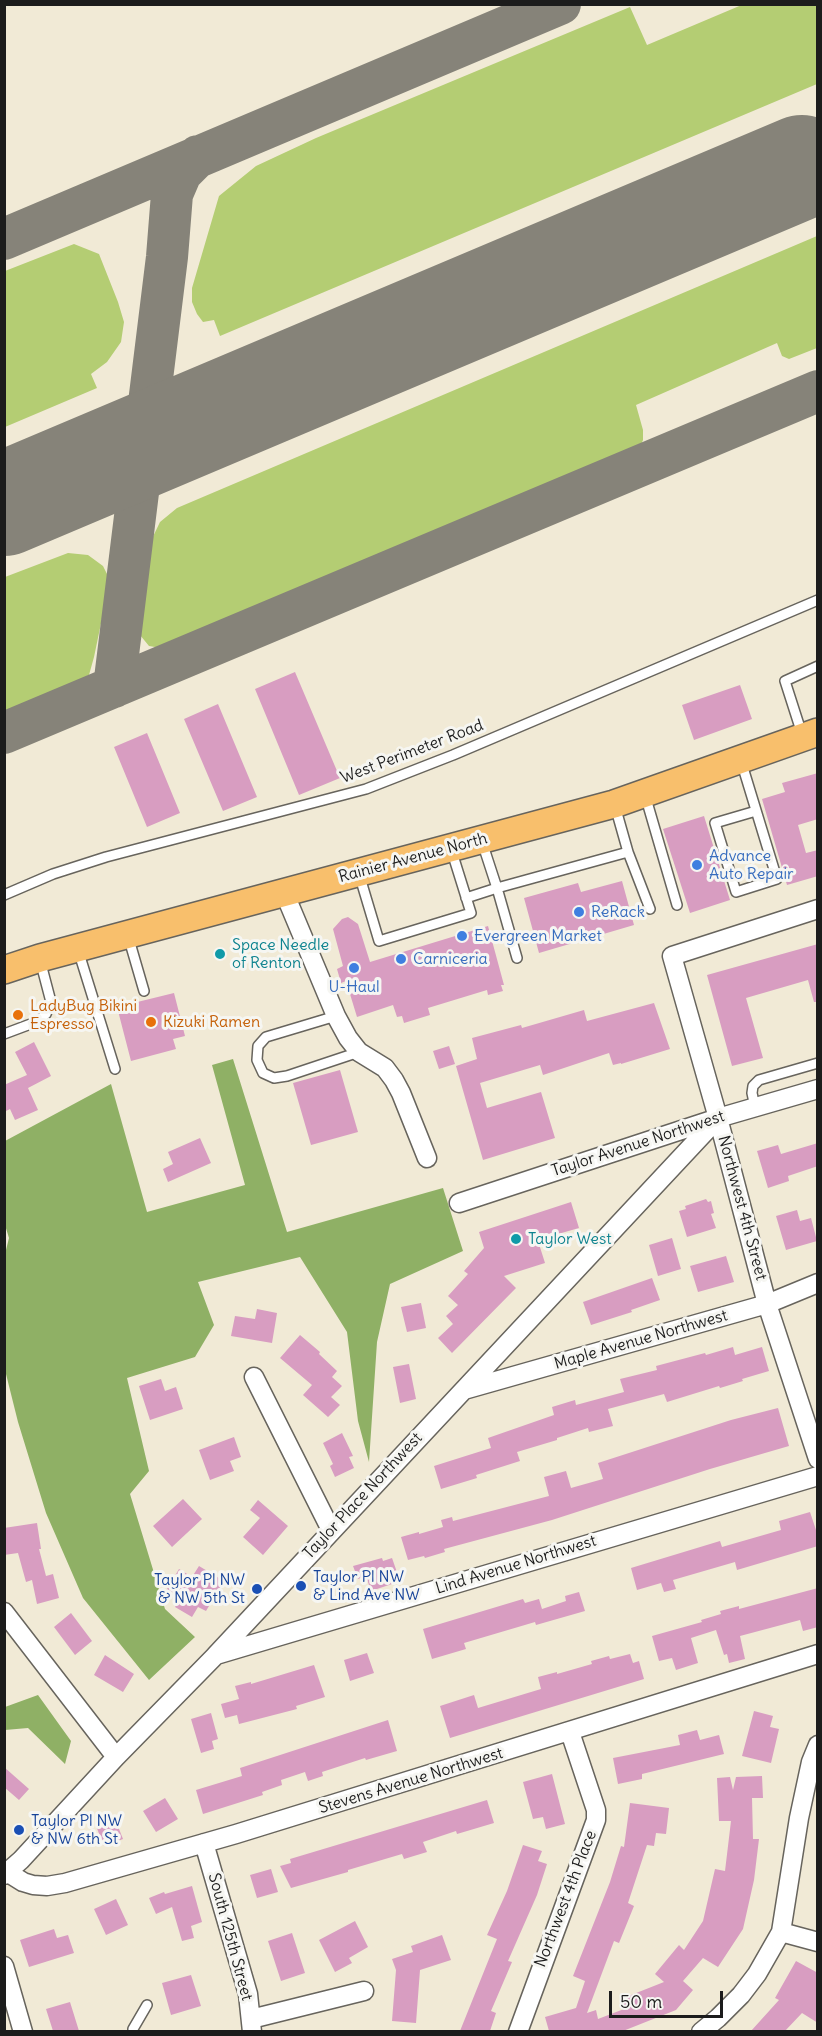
<!DOCTYPE html>
<style>
body{margin:0}
#map{position:relative;width:822px;height:2036px;overflow:hidden;background:#f1ead6;font-family:Delius,sans-serif}
canvas{display:block}
.frame{position:absolute;inset:0;border:6px solid #1c1c1c;pointer-events:none}
.scale{position:absolute;left:609px;top:1991px;width:114px;height:27px;box-sizing:border-box;border:3px solid #1c1c1c;border-top:0;padding-left:8px;font-size:18px;line-height:21px;white-space:nowrap;color:#1c1c1c;-webkit-text-stroke:4px #f6f6f2;paint-order:stroke}
</style>
<div id="map">
<canvas width="822" height="2036"></canvas>
<div class="frame"></div>
<div class="scale">50 m</div>
</div>
<script>
const ctx = document.querySelector('canvas').getContext('2d');
ctx.lineJoin = 'round';
function fillPath(path, color) {
  ctx.fillStyle = color;
  ctx.fill(path, 'evenodd');
}
function toPath(rows) {
  const path = new Path2D();
  for (const r of rows) {
    path.moveTo(r[0], r[1]);
    for (let i = 2; i < r.length; i += 2) path.lineTo(r[i], r[i + 1]);
  }
  return path;
}
function stroke(path, color, width, dash) {
  ctx.strokeStyle = color;
  ctx.lineWidth = width;
  ctx.lineCap = dash ? 'butt' : 'round';
  ctx.setLineDash(dash || []);
  ctx.stroke(path);
}
function write(font, color, halo, rows, align = 'center') {
  ctx.font = font + ' Delius,sans-serif';
  ctx.lineWidth = 6;
  ctx.setLineDash([]);
  ctx.textBaseline = 'middle';
  ctx.strokeStyle = halo;
  ctx.fillStyle = color;
  for (const [text, x, y, turn = 0] of rows) {
    ctx.save();
    ctx.translate(x, y);
    ctx.rotate((+turn || 0) * Math.PI / 180);
    ctx.textAlign = isNaN(turn) ? turn : align;
    if (halo) ctx.strokeText(text, 0, 0);
    ctx.fillText(text, 0, 0);
    ctx.restore();
  }
}
fillPath(toPath([
 [744,4,817,5,817,84,220,336,214,320,203,322,197,314,192,302,192,288,219,196,256,166,316,138,630,7,647,45],
 [817,236,817,348,789,359,782,356,777,343,636,405,643,430,643,440,641,445,161,648,149,646,140,635,148,547,160,522,177,508],
 [74,244,99,254,118,302,124,322,121,342,107,362,91,374,97,388,5,427,5,271],
 [68,553,88,555,103,566,110,580,94,657,89,675,75,683,5,713,5,577]
]), '#b4cd73');
fillPath(toPath([
 [233,1059,287,1232,443,1188,463,1251,390,1284,377,1342,369,1462,358,1421,347,1332,300,1257,198,1282,214,1325,195,1357,127,1378,149,1471,130,1494,165,1609,195,1637,149,1680,83,1598,46,1513,18,1422,4,1366,4,1258,9,1238,5,1225,5,1141,111,1084,147,1212,245,1185,212,1065],
 [38,1695,71,1741,65,1764,28,1728,5,1730,5,1707]
]), '#8fb065');
stroke(toPath([
 [802,167,818,160],
 [4,239,560,4],
 [114,687,167,257,172,194,181,173,198,156],
 [4,733,818,391]
]), '#868379', 42);
stroke(toPath([
 [4,504,802,167]
]), '#868379', 104);
fillPath(toPath([
 [295,672,340,778,299,795,255,689],
 [740,685,752,719,694,740,682,705],
 [218,704,257,797,223,811,184,719],
 [147,733,180,813,147,827,114,747],
 [818,773,818,819,798,825,806,853,818,850,818,876,787,885,762,799,785,792,782,783],
 [704,816,730,900,690,913,663,829],
 [622,881,634,925,539,953,524,898,578,883,581,892],
 [348,917,358,924,370,962,488,926,504,985,501,985,503,991,488,995,487,990,428,1008,430,1015,404,1023,402,1016,397,1017,393,1005,357,1017,346,981,341,983,337,969,343,966,333,929,342,919],
 [818,944,818,1002,814,1002,808,980,746,998,763,1058,732,1066,707,975],
 [174,993,185,1036,173,1039,176,1049,131,1061,117,1007],
 [654,1003,670,1049,621,1064,621,1063,613,1065,609,1053,543,1075,540,1065,480,1083,487,1108,541,1092,555,1138,483,1160,456,1066,477,1059,472,1038,521,1025,522,1028,584,1010,587,1021],
 [34,1042,51,1076,28,1088,38,1110,15,1120,10,1109,4,1112,4,1085,27,1075,15,1052],
 [449,1046,455,1064,439,1069,433,1051],
 [340,1070,358,1132,311,1145,293,1083],
 [200,1138,211,1163,168,1182,163,1169,173,1164,168,1152],
 [818,1143,818,1166,788,1176,789,1181,768,1188,757,1151,778,1145,781,1154],
 [706,1199,708,1202,711,1201,714,1213,711,1214,716,1228,687,1237,679,1211,686,1209,685,1206],
 [571,1202,579,1228,551,1236,552,1241,539,1244,545,1263,504,1276,516,1288,452,1353,438,1338,453,1324,446,1316,458,1305,448,1296,468,1274,464,1271,484,1248,479,1232],
 [797,1210,800,1221,811,1218,817,1241,786,1250,776,1216],
 [672,1238,681,1269,658,1276,649,1245],
 [726,1256,734,1282,698,1292,690,1266],
 [652,1278,660,1300,631,1310,632,1312,591,1325,583,1302],
 [421,1303,426,1328,407,1332,401,1307],
 [257,1309,277,1313,272,1343,231,1336,235,1316,255,1319],
 [300,1335,320,1352,319,1354,337,1371,332,1377,342,1386,331,1397,340,1405,328,1417,303,1395,312,1385,280,1358],
 [733,1347,735,1355,762,1347,769,1371,742,1379,743,1381,720,1388,719,1386,667,1402,664,1394,608,1409,613,1426,589,1432,588,1428,557,1438,557,1440,517,1452,520,1461,476,1475,477,1478,441,1489,434,1466,491,1448,488,1438,554,1415,552,1407,575,1400,576,1405,624,1392,620,1379,657,1370,656,1366,705,1353,706,1355],
 [409,1364,416,1399,400,1403,393,1367],
 [161,1379,165,1391,176,1387,183,1409,150,1420,139,1386],
 [778,1408,789,1446,710,1469,552,1520,444,1549,445,1552,425,1558,424,1556,408,1560,401,1537,419,1532,419,1534,443,1527,441,1520,452,1517,453,1521,549,1496,544,1477,566,1471,571,1488,603,1479,598,1463,731,1420],
 [342,1433,353,1456,349,1457,354,1468,335,1477,330,1466,333,1464,323,1443],
 [234,1437,241,1457,230,1461,234,1471,210,1480,199,1450],
 [183,1499,202,1519,172,1547,153,1526],
 [258,1500,288,1526,263,1555,243,1537,260,1518,250,1510],
 [810,1512,818,1536,818,1546,737,1570,735,1562,673,1580,676,1589,664,1592,661,1583,637,1590,631,1568,720,1541,722,1547,781,1530,779,1521],
 [37,1523,41,1549,39,1549,46,1576,53,1574,59,1598,37,1604,32,1580,26,1582,18,1553,4,1555,4,1528],
 [382,1558,383,1561,392,1558,399,1578,391,1581,392,1584,371,1591,366,1576,358,1579,353,1566],
 [199,1566,224,1581,206,1611,198,1607,192,1617,175,1607,181,1597,167,1589,179,1569,192,1577],
 [818,1588,818,1627,803,1631,800,1620,740,1636,745,1659,729,1663,727,1654,724,1655,716,1630,691,1638,698,1663,676,1670,672,1658,659,1661,652,1636,702,1622,701,1620,721,1614,720,1611,739,1606,739,1609],
 [579,1592,585,1611,536,1625,535,1622,464,1643,466,1649,432,1659,423,1629,523,1599,525,1603,539,1599,542,1609,566,1601,565,1596],
 [71,1613,92,1641,75,1655,54,1627],
 [367,1653,374,1673,350,1681,344,1660],
 [630,1654,633,1663,639,1661,644,1679,450,1738,440,1706,474,1695,478,1708,541,1689,538,1677,557,1672,557,1674,592,1664,591,1661,609,1656,610,1659],
 [105,1655,134,1674,123,1692,94,1675],
 [314,1665,325,1697,296,1706,297,1709,239,1724,237,1715,225,1718,221,1704,239,1699,235,1686,251,1682,251,1684],
 [754,1711,773,1716,770,1727,779,1729,771,1763,742,1756],
 [211,1713,218,1739,212,1741,214,1749,201,1753,191,1719],
 [388,1720,397,1751,366,1760,365,1758,322,1772,323,1776,308,1781,305,1772,281,1780,282,1785,262,1792,263,1795,203,1814,196,1790,242,1776,240,1768],
 [697,1730,700,1740,719,1735,724,1754,642,1774,642,1779,618,1784,613,1758,680,1745,678,1735],
 [4,1767,29,1789,19,1800,4,1787],
 [552,1774,565,1824,546,1829,543,1817,533,1819,523,1782],
 [762,1776,763,1798,752,1798,753,1839,759,1839,754,1880,743,1929,718,1967,703,1958,683,1981,693,1990,676,2010,623,2031,549,2031,545,2017,576,2008,585,1981,573,1976,610,1882,621,1846,624,1847,630,1803,669,1808,666,1834,656,1833,654,1846,647,1845,628,1903,634,1906,619,1943,614,1941,587,2013,596,2010,598,2019,624,2009,621,1999,664,1982,655,1974,679,1945,684,1950,703,1921,715,1869,725,1871,731,1821,719,1821,717,1778,730,1777,733,1790,736,1777],
 [165,1798,178,1819,156,1832,143,1811],
 [487,1800,494,1823,457,1834,456,1831,423,1842,427,1852,404,1859,402,1854,348,1870,348,1872,291,1888,280,1866,291,1863,290,1859],
 [115,1819,123,1839,104,1846,96,1826],
 [523,1845,542,1851,538,1861,547,1864,537,1895,508,1961,512,1962,491,2011,496,2013,490,2031,460,2031,497,1939,487,1935,507,1891],
 [271,1869,278,1892,257,1898,250,1875],
 [192,1886,202,1922,191,1926,194,1938,182,1941,172,1907,156,1914,149,1898,164,1892,165,1894],
 [116,1899,128,1925,106,1935,94,1909],
 [355,1921,368,1947,349,1958,352,1963,335,1972,319,1940],
 [54,1929,57,1938,68,1935,74,1953,29,1967,20,1940],
 [292,1933,305,1973,281,1981,268,1941],
 [442,1935,451,1960,420,1970,416,2023,392,2021,396,1970,392,1959,413,1952,411,1946],
 [796,1961,818,1973,818,2023,802,2013,785,2031,751,2031,779,2000,775,1998],
 [191,1975,201,2006,171,2015,162,1983],
 [70,2002,79,2031,53,2031,46,2009]
]), '#d89dc1');
const lane = toPath([
 [802,734,785,681,818,666],
 [741,761,777,879,736,892,715,823,756,811],
 [645,795,677,905],
 [628,852,650,909],
 [359,874,379,941,471,913,451,849],
 [4,895,53,874,106,857,366,789,453,755,818,600],
 [466,898,497,888,482,842],
 [128,936,144,991],
 [78,950,115,1069],
 [517,958,497,888,628,852,615,806],
 [336,1016,266,1037,258,1046,257,1060,263,1073,274,1078,287,1076,359,1052],
 [4,1034,36,1022,46,1014,51,1002,40,960],
 [755,1107,752,1093,753,1086,759,1080,818,1063],
 [133,2032,133,2029,147,2005]
]);
const street = toPath([
 [284,892,336,1016,348,1038,359,1052,385,1068,394,1080,401,1093,427,1158],
 [818,909,672,956,718,1118,767,1304,818,1459],
 [459,1203,718,1118,818,1089],
 [254,1377,331,1530],
 [464,1390,767,1304,818,1283],
 [4,1612,116,1757],
 [216,1655,818,1476],
 [204,1843,248,1994,252,2032],
 [7,1872,23,1882,33,1885,47,1886,65,1883,236,1834,818,1654],
 [4,1875,21,1860,116,1757,215,1656,718,1118],
 [781,1932,818,1942],
 [4,1966,23,2032],
 [251,2019,364,1991],
 [518,2032,596,1820,596,1810,570,1732],
 [701,2032,718,2018,741,1995,757,1974,781,1932,799,1818,811,1762,818,1745]
]);
const primary = toPath([
 [4,970,40,958,614,804,818,732]
]);
stroke(lane, '#67645d', 12);
stroke(street, '#67645d', 21);
stroke(primary, '#67645d', 30);
stroke(lane, '#fff', 9);
stroke(street, '#fff', 18);
stroke(primary, '#f8bf6c', 27);
for (const [x, y, r, color] of [
 [697,865,6,"#3f7fe0"],
 [579,912,6,"#3f7fe0"],
 [462,936,6,"#3f7fe0"],
 [220,954,6,"#0f9aa8"],
 [401,959,6,"#3f7fe0"],
 [354,968,6,"#3f7fe0"],
 [18,1015,6,"#e8710a"],
 [151,1022,6,"#e8710a"],
 [516,1239,6,"#0f9aa8"],
 [301,1586,6,"#1a4fb4"],
 [257,1589,6,"#1a4fb4"],
 [19,1830,6,"#1a4fb4"]
]) {
  const dot = new Path2D();
  dot.arc(x, y, r, 0, 2 * Math.PI);
  ctx.fillStyle = color;
  ctx.fill(dot);
  stroke(dot, '#f6f6f2', 2);
}
write('16px', '#1c1c1c', '#f6f6f2', [
 ["West Perimeter Road",412,752,-21],
 ["Rainier Avenue North",413,858,-15],
 ["Taylor Avenue Northwest",638,1144,-18],
 ["Northwest 4th Street",742,1208,75],
 ["Maple Avenue Northwest",641,1340,-16],
 ["Taylor Place Northwest",363,1496,-47],
 ["Lind Avenue Northwest",516,1565,-17],
 ["Stevens Avenue Northwest",411,1781,-17],
 ["Northwest 4th Place",566,1899,-69],
 ["South 125th Street",230,1937,75]
]);
write('16px', '#366cbe', '#f6f6f2', [
 ["Advance",709,856],
 ["Auto Repair",709,874],
 ["ReRack",591,912],
 ["Evergreen Market",474,936],
 ["Carniceria",413,959],
 ["U-Haul",354,987,"center"]
], 'left');
write('16px', '#0d838f', '#f6f6f2', [
 ["Space Needle",232,945],
 ["of Renton",232,963],
 ["Taylor West",528,1239]
], 'left');
write('16px', '#c56008', '#f6f6f2', [
 ["LadyBug Bikini",30,1006],
 ["Espresso",30,1024],
 ["Kizuki Ramen",163,1022]
], 'left');
write('16px', '#164399', '#f6f6f2', [
 ["Taylor Pl NW",313,1577],
 ["& Lind Ave NW",313,1595],
 ["Taylor Pl NW",245,1580,"right"],
 ["& NW 5th St",245,1598,"right"],
 ["Taylor Pl NW",31,1821],
 ["& NW 6th St",31,1839]
], 'left');
</script>
